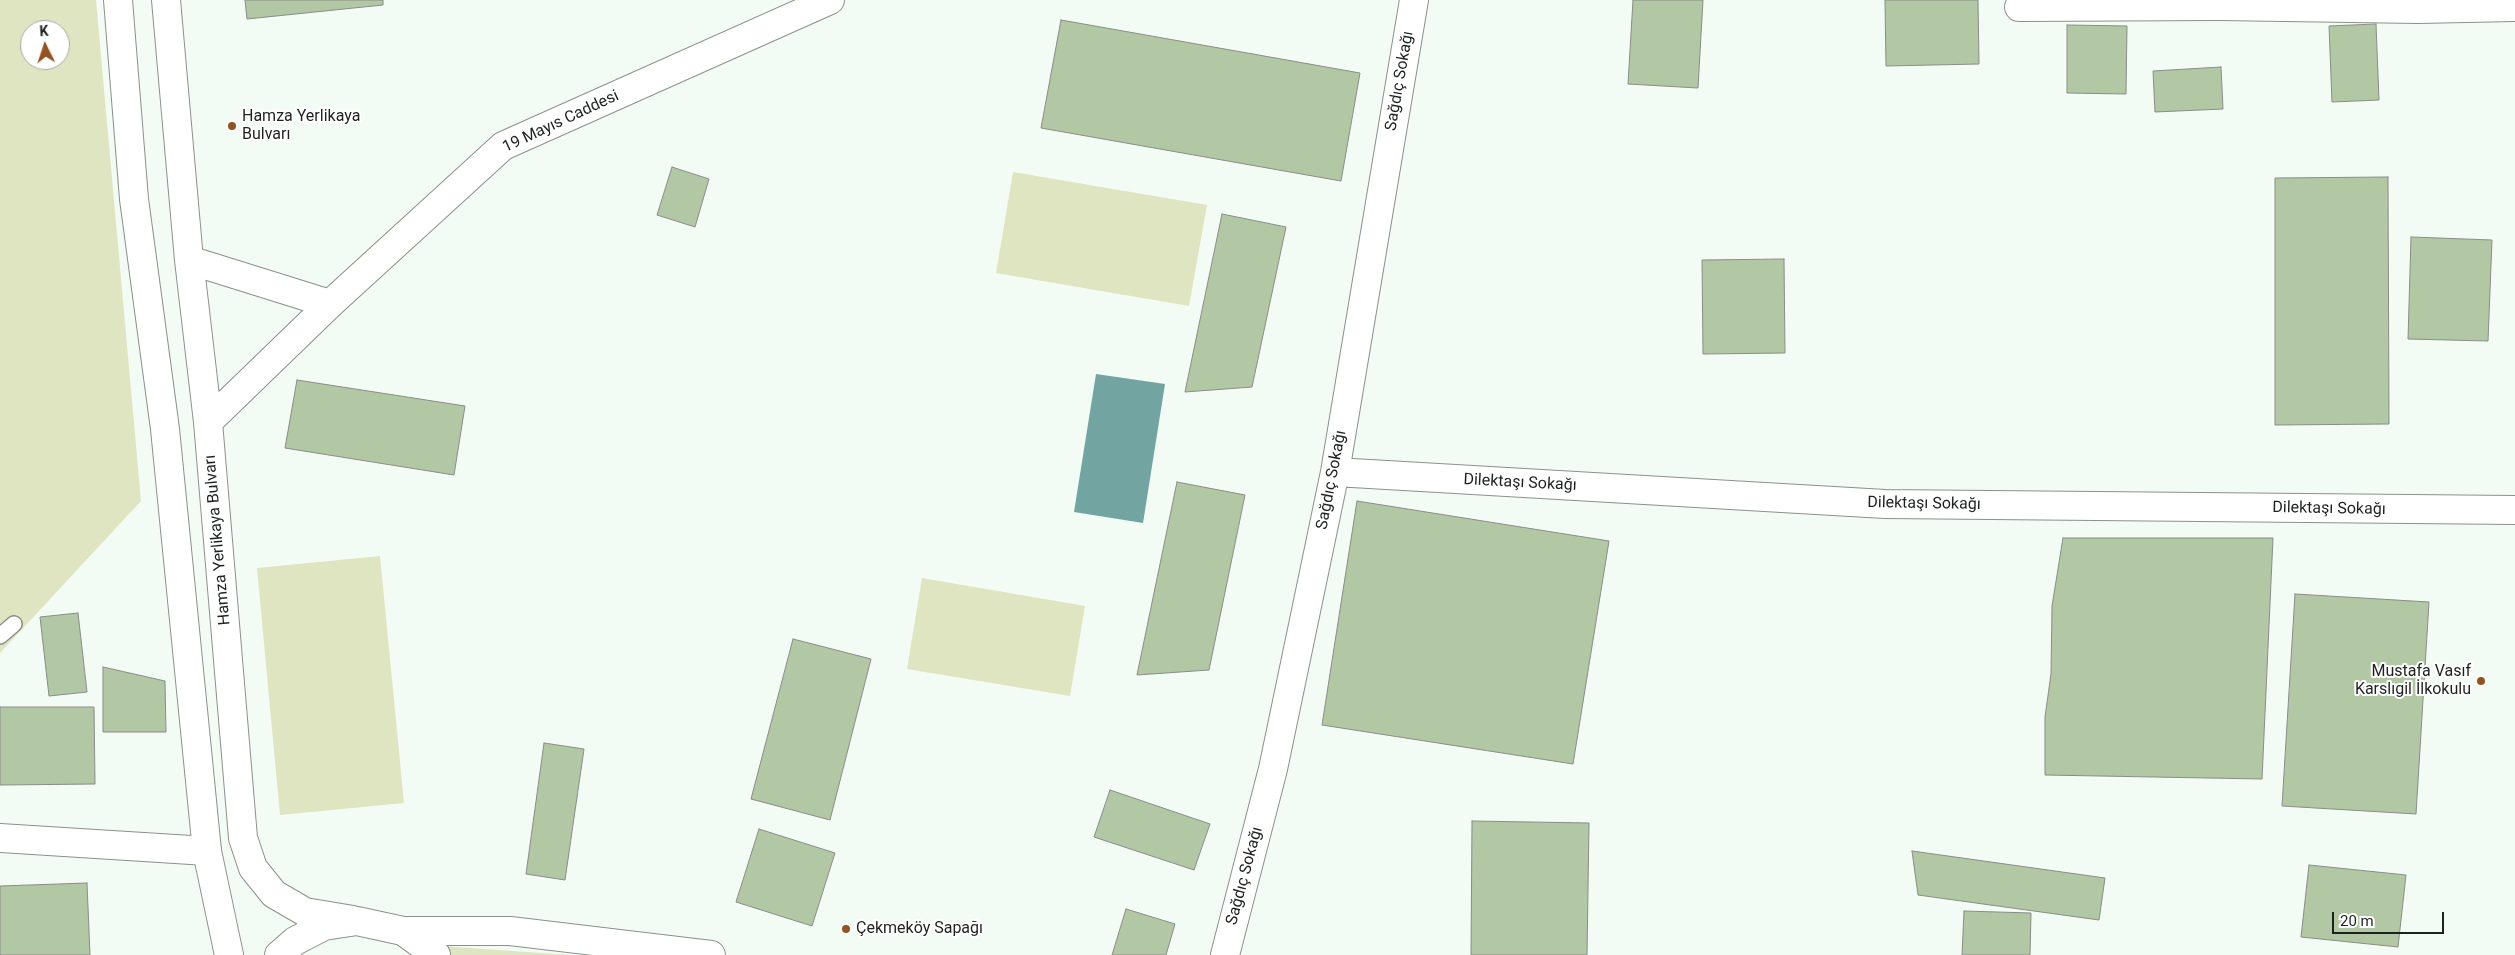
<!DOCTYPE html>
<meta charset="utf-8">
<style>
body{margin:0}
#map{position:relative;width:2515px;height:955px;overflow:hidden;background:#f3fbf5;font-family:Roboto,sans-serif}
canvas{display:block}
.north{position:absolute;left:20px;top:20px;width:50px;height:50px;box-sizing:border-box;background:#fff;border:1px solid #a5a7a5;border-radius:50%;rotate:356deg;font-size:14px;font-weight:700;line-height:20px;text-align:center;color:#1e221f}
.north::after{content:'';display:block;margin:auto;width:18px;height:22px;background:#94521f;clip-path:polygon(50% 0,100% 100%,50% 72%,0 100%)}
.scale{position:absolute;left:2332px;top:912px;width:112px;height:22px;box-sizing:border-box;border:2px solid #1e221f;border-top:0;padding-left:6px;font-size:15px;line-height:18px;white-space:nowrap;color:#1e221f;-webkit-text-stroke:4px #fff;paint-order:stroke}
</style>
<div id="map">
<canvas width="2515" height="955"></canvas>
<div class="north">K</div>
<div class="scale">20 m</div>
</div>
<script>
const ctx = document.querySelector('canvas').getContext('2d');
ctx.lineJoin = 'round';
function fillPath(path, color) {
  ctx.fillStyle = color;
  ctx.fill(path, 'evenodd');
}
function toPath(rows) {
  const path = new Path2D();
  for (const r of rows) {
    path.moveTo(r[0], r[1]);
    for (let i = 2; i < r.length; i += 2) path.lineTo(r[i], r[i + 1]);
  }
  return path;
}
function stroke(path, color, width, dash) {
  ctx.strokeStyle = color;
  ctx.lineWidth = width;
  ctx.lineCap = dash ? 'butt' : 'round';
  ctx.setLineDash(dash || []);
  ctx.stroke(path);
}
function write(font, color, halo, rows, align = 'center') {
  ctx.font = font + ' Roboto,sans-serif';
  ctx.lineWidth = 4;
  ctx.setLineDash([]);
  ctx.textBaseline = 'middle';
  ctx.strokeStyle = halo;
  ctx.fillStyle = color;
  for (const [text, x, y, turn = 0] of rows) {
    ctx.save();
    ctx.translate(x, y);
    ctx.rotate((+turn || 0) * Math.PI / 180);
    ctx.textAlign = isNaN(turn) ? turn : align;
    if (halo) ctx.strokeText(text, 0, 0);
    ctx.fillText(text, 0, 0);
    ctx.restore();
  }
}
fillPath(toPath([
 [0,0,96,0,141,501,0,653],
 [30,30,60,30,60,60,30,60],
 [1013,172,1207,205,1189,306,996,273],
 [380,556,404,803,280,815,257,568],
 [922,578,1085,606,1070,696,907,669],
 [442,946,570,955,448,955]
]), '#e0e5c1');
fillPath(toPath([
 [1096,374,1165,384,1143,523,1074,512]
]), '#72a5a2');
const building = toPath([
 [245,0,383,0,383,5,247,19,245,0],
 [1633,0,1703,0,1698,88,1628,84,1633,0],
 [1885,0,1978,0,1979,64,1886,66,1885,0],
 [1061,20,1360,73,1341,181,1041,128,1061,20],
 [2376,24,2379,100,2332,102,2329,26,2376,24],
 [2067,25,2127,26,2126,94,2067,93,2067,25],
 [2221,67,2223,109,2155,112,2153,71,2221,67],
 [672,167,709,179,695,227,657,215,672,167],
 [2388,177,2389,424,2275,425,2275,178,2388,177],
 [1222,214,1286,227,1252,387,1185,392,1222,214],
 [2411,237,2492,240,2488,341,2408,339,2411,237],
 [1784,259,1785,353,1703,354,1702,260,1784,259],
 [297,380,465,406,454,475,285,448,297,380],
 [1177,482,1245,495,1209,670,1137,675,1177,482],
 [1357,501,1609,541,1573,764,1322,725,1357,501],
 [2063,538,2273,538,2262,779,2045,775,2045,717,2051,674,2052,606,2063,538],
 [2295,594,2429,602,2416,814,2282,806,2295,594],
 [78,613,87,692,49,696,40,617,78,613],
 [793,639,871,659,830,820,751,799,793,639],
 [103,667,165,681,166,732,103,732,103,667],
 [0,707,94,707,95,784,0,785,0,707],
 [544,743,584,749,565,880,526,874,544,743],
 [1110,790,1210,824,1194,870,1094,837,1110,790],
 [1472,821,1589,823,1587,955,1471,955,1472,821],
 [759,829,835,853,812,926,736,902,759,829],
 [1912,851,2105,878,2099,920,1918,895,1912,851],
 [2309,865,2406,875,2398,947,2301,937,2309,865],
 [87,883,90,955,0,955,0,886,87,883],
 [1126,909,1175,924,1166,955,1112,955,1126,909],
 [1964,911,2031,913,2030,955,1962,955,1964,911]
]);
fillPath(building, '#b2c7a3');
stroke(building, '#898d86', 1);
const lane = toPath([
 [0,636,14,624]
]);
const street = toPath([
 [2019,7,2219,6,2418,9,2515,7],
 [1335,472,1885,504,2515,510],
 [0,838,207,851],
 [1225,955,1273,769,1335,472,1414,0]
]);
const secondary = toPath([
 [118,0,134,199,165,429,207,851,229,955],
 [166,0,189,260,208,422,243,838,253,868,274,894,305,912,353,920],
 [189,260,330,304],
 [208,422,330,304,503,146,830,0]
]);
const primary = toPath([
 [403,931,436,955],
 [279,955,295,941,324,926,357,921,403,931,510,931,711,955]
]);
stroke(lane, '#8a918b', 18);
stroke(street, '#8a918b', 30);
stroke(secondary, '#8a918b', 30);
stroke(primary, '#8a918b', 30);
stroke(lane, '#fff', 15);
stroke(street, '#fff', 28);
stroke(secondary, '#fff', 28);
stroke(primary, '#fff', 28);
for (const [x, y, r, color] of [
 [232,126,5,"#94521f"],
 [2481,681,5,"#94521f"],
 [846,929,5,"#94521f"]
]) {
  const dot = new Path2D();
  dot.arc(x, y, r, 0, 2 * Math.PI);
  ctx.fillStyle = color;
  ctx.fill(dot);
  stroke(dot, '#fff', 2);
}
write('16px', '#1e221f', '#fff', [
 ["Sağdıç Sokağı",1400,81,-80],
 ["19 Mayıs Caddesi",561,122,-25],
 ["Sağdıç Sokağı",1332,480,-79],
 ["Dilektaşı Sokağı",1520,483,3],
 ["Dilektaşı Sokağı",1924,504,1],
 ["Dilektaşı Sokağı",2329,509,1],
 ["Hamza Yerlikaya Bulvarı",218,540,-95],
 ["Sağdıç Sokağı",1245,876,-75]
]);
write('16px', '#1e221f', '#fff', [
 ["Hamza Yerlikaya",242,117],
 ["Bulvarı",242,135],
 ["Mustafa Vasıf",2471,672,"right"],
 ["Karslıgil İlkokulu",2471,690,"right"],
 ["Çekmeköy Sapağı",856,929]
], 'left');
</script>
